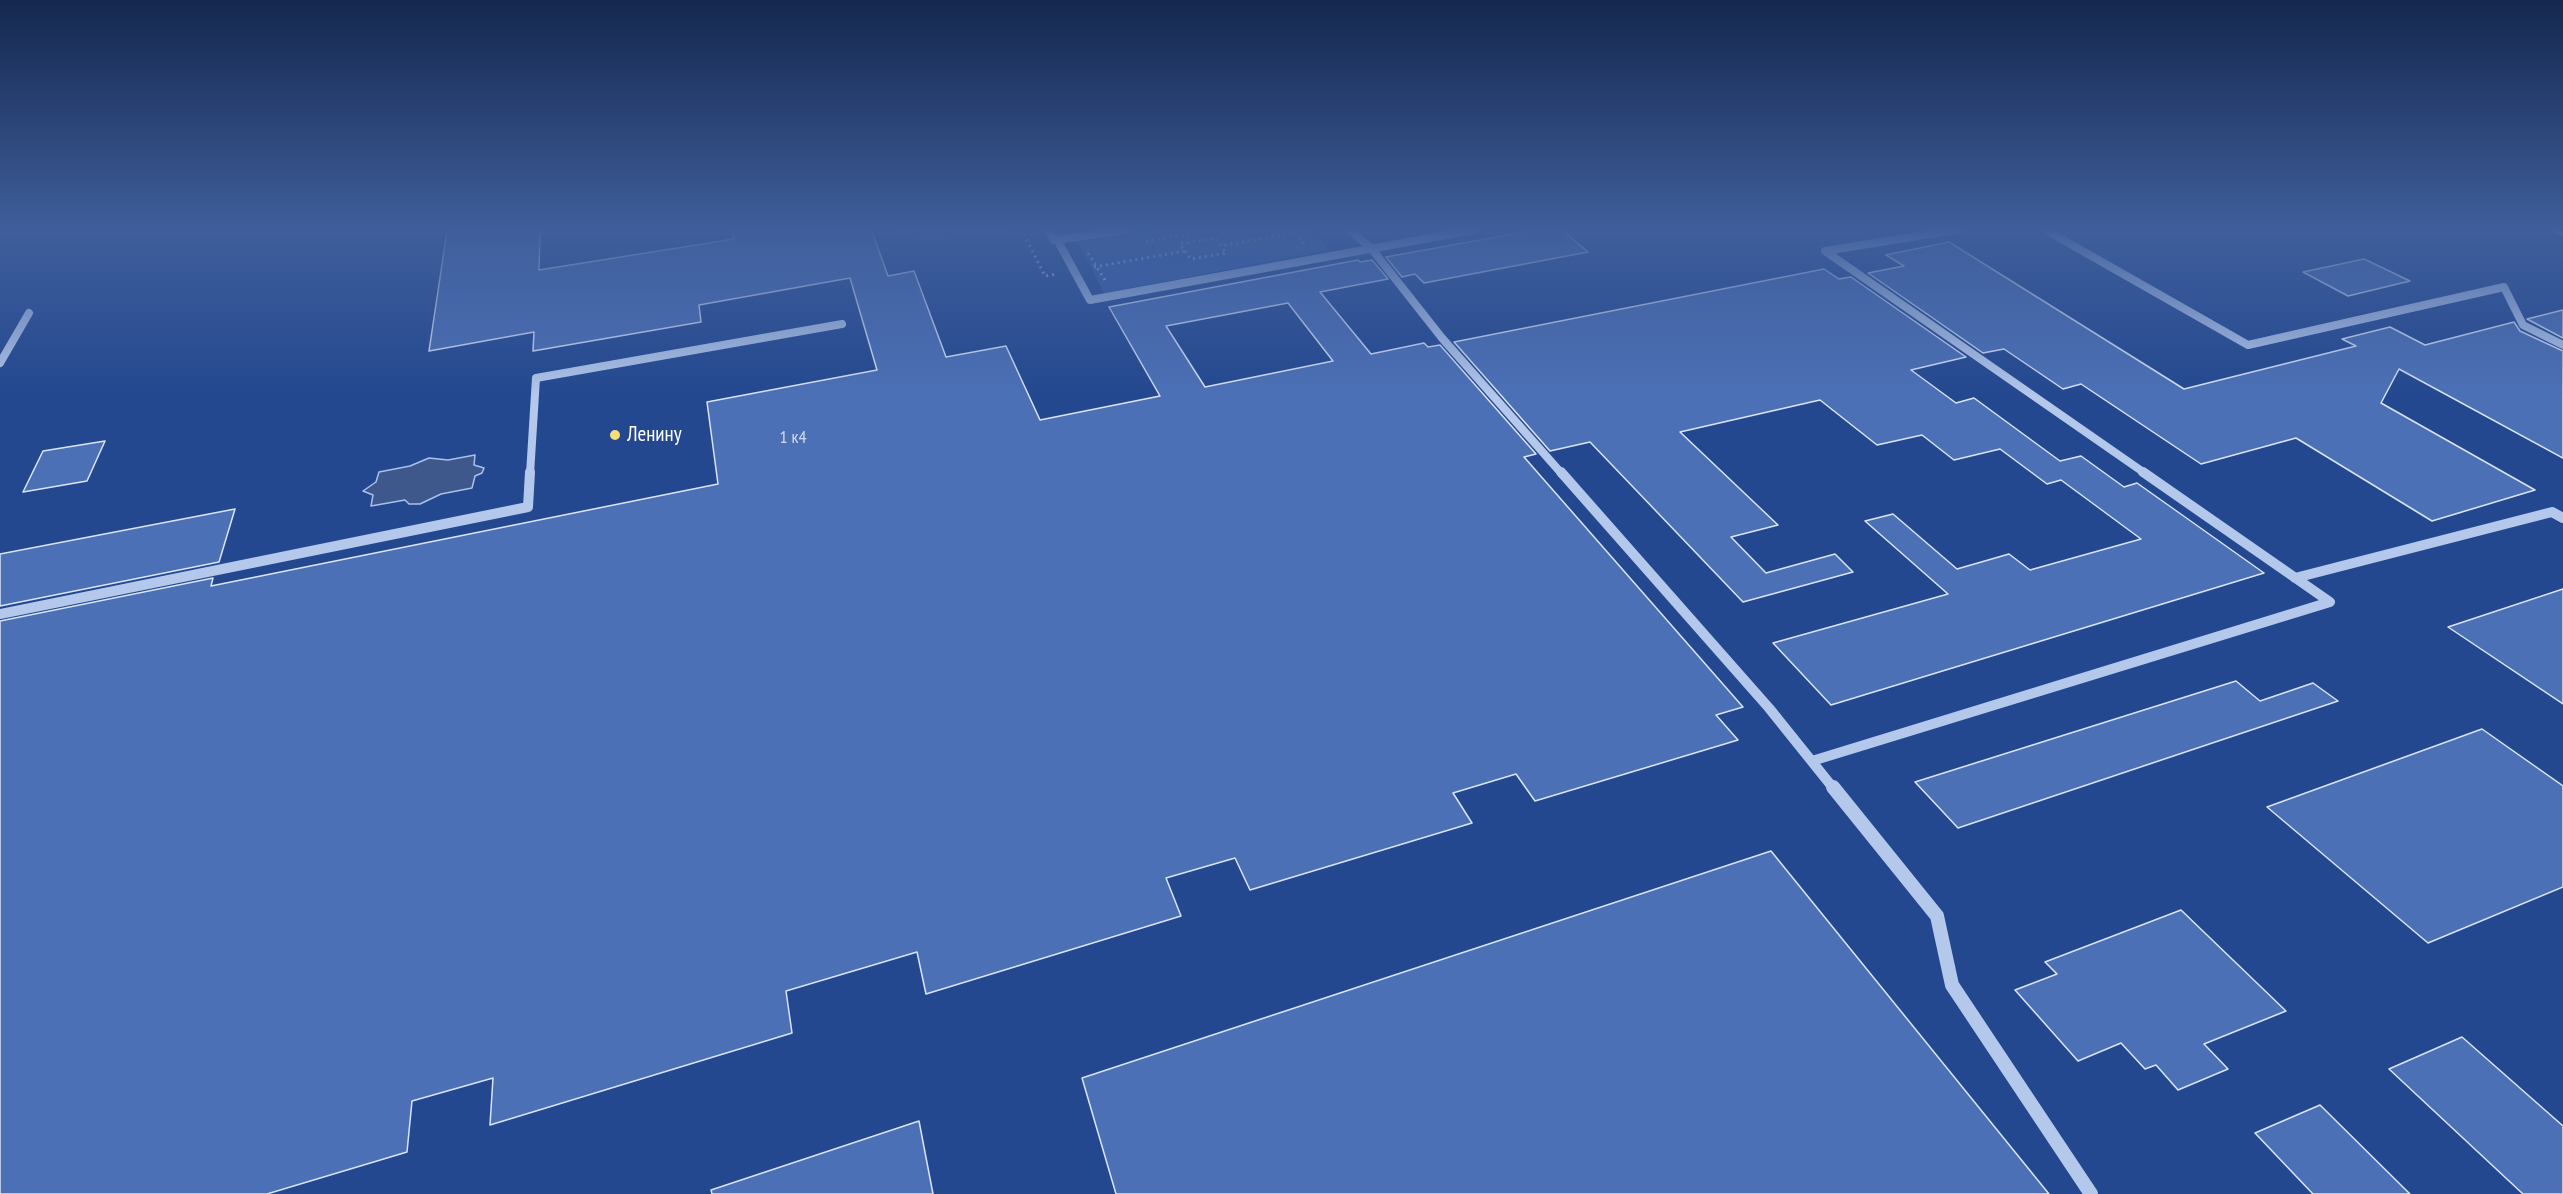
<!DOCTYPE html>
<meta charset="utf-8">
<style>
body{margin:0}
canvas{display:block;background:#24488f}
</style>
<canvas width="2563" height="1194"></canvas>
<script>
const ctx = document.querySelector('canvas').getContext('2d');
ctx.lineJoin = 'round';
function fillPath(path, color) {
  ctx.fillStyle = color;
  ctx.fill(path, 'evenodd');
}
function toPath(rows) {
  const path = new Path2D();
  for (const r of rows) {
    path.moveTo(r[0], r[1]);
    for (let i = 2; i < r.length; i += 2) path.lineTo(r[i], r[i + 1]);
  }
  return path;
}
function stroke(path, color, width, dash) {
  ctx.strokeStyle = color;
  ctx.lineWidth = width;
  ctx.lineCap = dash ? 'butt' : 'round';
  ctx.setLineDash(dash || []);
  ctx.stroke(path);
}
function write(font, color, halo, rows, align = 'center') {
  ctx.font = font + ' "PT Sans Narrow",sans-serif';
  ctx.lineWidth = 6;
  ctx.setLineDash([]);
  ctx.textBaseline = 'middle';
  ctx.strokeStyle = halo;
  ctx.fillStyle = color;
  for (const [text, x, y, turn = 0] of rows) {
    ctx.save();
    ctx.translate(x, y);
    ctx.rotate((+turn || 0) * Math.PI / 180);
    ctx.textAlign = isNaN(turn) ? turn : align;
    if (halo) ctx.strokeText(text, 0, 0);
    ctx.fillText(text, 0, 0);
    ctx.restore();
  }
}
fillPath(toPath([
 [890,229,1025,229,936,241,892,236],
 [1160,229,1312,229,1329,250,1104,293,1078,242]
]), '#3860ac');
const water = toPath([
 [475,455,474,465,484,468,482,473,475,476,472,488,441,494,420,504,409,504,405,500,371,506,373,495,363,491,376,482,379,472,410,466,429,458,448,460,475,455]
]);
fillPath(water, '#3e588c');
stroke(water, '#a8c1ec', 1.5);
const building = toPath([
 [460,229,540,229,539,270,734,239,732,229,871,229,888,276,914,271,946,357,1006,346,1040,420,1160,396,1109,307,1358,260,1360,262,1372,260,1388,279,1320,292,1371,354,1424,343,1428,347,1440,345,1536,454,1524,457,1743,707,1716,715,1738,740,1535,801,1516,774,1453,793,1472,823,1250,890,1235,858,1166,878,1181,916,926,994,917,952,786,991,792,1033,490,1125,493,1078,412,1101,407,1152,267,1194,0,1194,0,621,213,578,211,586,718,484,707,402,877,370,850,278,699,305,701,322,533,351,534,332,429,351,447,231,460,229],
 [1288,303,1333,361,1205,387,1166,326,1288,303],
 [1541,229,1561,229,1588,252,1424,283,1415,274,1402,277,1386,257,1541,229],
 [1949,242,2184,389,2356,346,2342,339,2390,327,2425,345,2514,322,2520,331,2563,351,2563,458,2399,369,2381,403,2535,490,2432,521,2296,438,2201,464,2081,384,2063,389,2004,349,1983,353,1868,273,1904,266,1886,255,1949,242],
 [2364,259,2410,281,2348,296,2303,272,2364,259],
 [1824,269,1839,279,1851,277,1966,357,1911,370,1956,403,1974,398,2060,461,2081,456,2124,487,2137,483,2264,573,1831,705,1773,643,1948,594,1865,521,1893,514,1957,569,2009,554,2030,570,2141,539,2061,480,2047,484,2000,449,1954,460,1922,435,1877,445,1820,400,1680,432,1778,525,1731,537,1766,573,1835,554,1853,572,1743,602,1590,442,1550,451,1454,342,1824,269],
 [2563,310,2563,338,2527,319,2563,310],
 [105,441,87,481,23,492,43,451,105,441],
 [235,509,219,562,0,606,0,554,235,509],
 [2563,589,2563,704,2448,627,2563,589],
 [2236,681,2260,701,2313,683,2338,701,1958,828,1915,782,2236,681],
 [2482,729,2563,786,2563,887,2428,943,2267,807,2482,729],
 [1771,851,2049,1194,1116,1194,1082,1078,1771,851],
 [2181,910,2286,1011,2204,1044,2228,1069,2178,1090,2156,1065,2145,1069,2121,1043,2078,1061,2015,990,2057,974,2045,962,2181,910],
 [2462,1037,2563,1126,2563,1194,2523,1194,2389,1069,2462,1037],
 [2320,1105,2410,1194,2313,1194,2255,1133,2320,1105],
 [919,1121,933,1194,712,1194,711,1190,919,1121]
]);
fillPath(building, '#4c70b6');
stroke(building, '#d9e4f9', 1.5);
stroke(toPath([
 [1021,229,1045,276,1057,274],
 [2528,229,2538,234],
 [1295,233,1305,244],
 [1496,233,1516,229],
 [1146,241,1216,229],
 [1185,251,1191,259,1226,253,1221,246],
 [1088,253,1105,280],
 [1094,267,1185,251,1180,244,1215,238,1221,246,1295,233,1292,229]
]), '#b4c8ec', 3, [2, 4]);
stroke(toPath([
 [1048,229,1054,240,1132,229],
 [1348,229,1371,248,1442,338,1562,474],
 [1961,229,1825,251,2146,474],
 [2044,229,2248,345,2504,287,2523,325,2563,345],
 [1060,245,1090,300,1479,229],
 [0,363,29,313],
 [530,474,536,378,842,324]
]), '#b4c8ec', 8);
stroke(toPath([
 [1561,472,1769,708,1834,789],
 [2295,578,2552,512,2563,518],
 [0,614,528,507,530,472],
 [1812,761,2330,602,2143,472]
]), '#b4c8ec', 10);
stroke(toPath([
 [1833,787,1937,916,1952,985,2091,1194]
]), '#b4c8ec', 14);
fillPath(toPath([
 [2549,229,2563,229,2563,236,2550,231,2549,229]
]), '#f9fbff');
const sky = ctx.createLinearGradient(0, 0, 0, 396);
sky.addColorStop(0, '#14284f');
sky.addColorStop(0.58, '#3f5e9b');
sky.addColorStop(1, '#3f5e9b00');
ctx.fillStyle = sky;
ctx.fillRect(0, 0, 2563, 396);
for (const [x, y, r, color] of [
 [615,435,6,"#f6df78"]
]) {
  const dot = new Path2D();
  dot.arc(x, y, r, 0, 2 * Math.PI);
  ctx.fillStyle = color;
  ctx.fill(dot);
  stroke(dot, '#24488f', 2);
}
write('18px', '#d2dbed', null, [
 ["1 к4",793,438]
]);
write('21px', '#fff', '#24488f', [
 ["Ленину",627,435]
], 'left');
</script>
